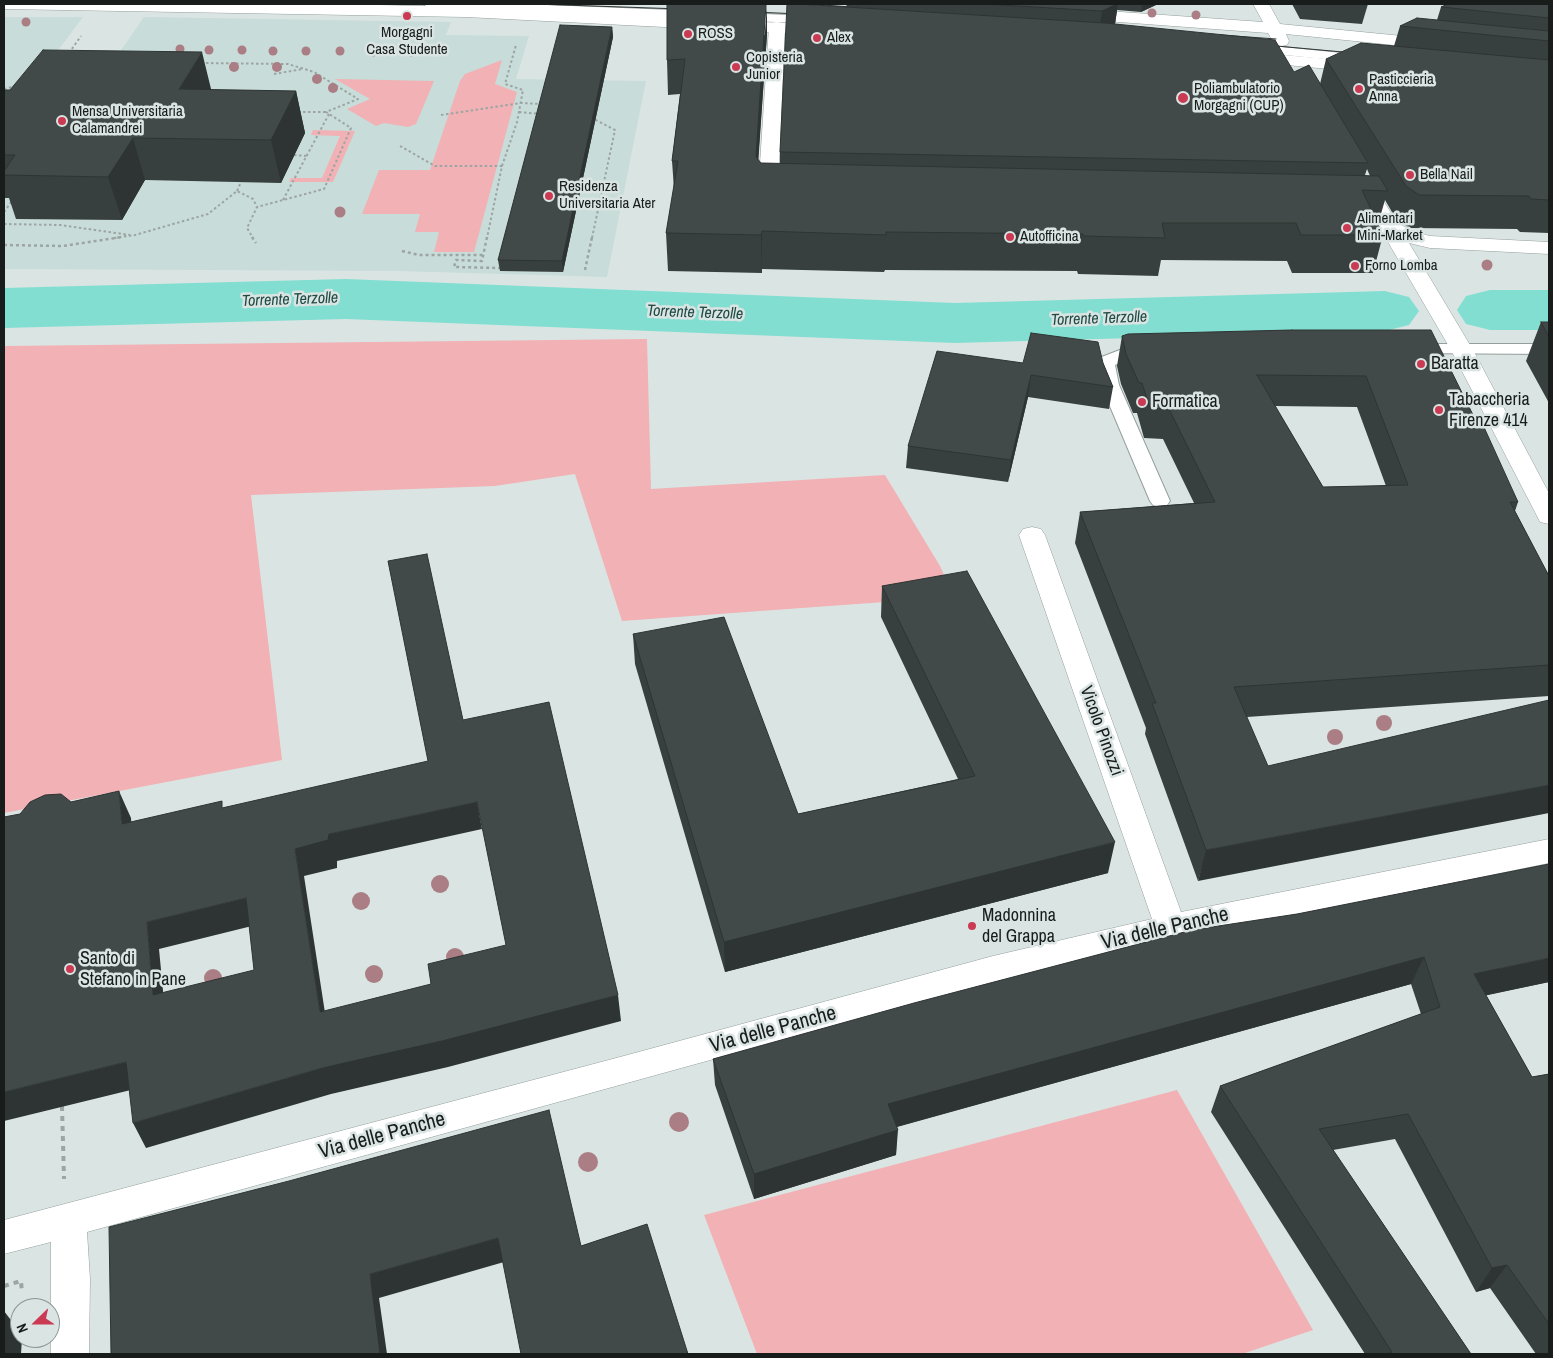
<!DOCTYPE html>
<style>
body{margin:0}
#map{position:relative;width:1553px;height:1358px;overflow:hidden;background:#dae5e3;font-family:"Archivo Narrow",sans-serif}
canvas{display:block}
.frame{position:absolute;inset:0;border:5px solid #181c1b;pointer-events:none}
.north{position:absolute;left:10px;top:1298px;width:50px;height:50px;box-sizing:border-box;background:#dae5e3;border:1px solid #8c9593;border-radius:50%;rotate:248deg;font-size:14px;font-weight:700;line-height:20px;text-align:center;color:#181c1b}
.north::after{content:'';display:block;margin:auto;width:18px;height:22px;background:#ca3a53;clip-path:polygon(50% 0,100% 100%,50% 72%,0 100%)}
</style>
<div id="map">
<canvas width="1553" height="1358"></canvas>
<div class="frame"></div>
<div class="north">N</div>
</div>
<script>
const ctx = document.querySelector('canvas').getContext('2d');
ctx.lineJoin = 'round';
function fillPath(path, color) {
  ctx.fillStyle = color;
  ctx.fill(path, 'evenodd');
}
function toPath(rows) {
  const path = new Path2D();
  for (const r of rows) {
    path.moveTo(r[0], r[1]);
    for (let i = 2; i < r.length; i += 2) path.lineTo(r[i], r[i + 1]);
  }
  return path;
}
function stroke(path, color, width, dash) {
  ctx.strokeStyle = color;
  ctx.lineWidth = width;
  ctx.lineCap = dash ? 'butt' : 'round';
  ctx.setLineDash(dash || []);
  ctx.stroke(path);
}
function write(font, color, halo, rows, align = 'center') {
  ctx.font = font + ' "Archivo Narrow",sans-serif';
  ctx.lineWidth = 5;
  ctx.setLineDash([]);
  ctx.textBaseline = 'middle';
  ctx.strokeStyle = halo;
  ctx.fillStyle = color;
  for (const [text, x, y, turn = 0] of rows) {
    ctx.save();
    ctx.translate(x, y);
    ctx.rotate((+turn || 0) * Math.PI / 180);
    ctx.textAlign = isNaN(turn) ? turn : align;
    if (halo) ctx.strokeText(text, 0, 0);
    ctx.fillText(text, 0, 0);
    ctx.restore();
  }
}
fillPath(toPath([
 [4,17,83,17,57,52,119,53,144,17,451,22,446,35,529,36,516,79,646,81,607,277,398,271,4,269]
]), '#c8dcd9');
fillPath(toPath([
 [502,60,495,84,517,92,474,252,434,252,439,232,415,232,420,214,362,214,379,170,430,170,460,81,465,74],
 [335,79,434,81,416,124,408,127,384,123,376,126,347,109,370,99],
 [313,130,355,131,333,182,289,182,291,178,322,178,340,136,311,135],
 [647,339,651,489,885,475,940,566,954,597,622,621,575,474,495,486,251,495,282,760,4,813,4,346],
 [1177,1090,1313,1330,1242,1354,757,1354,704,1215]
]), '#f2b1b5');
fillPath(toPath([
 [346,279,955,303,1385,291,1409,297,1419,311,1409,325,1385,331,955,343,346,319,4,328,4,288,346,279],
 [1490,290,1549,290,1549,330,1490,330,1466,324,1457,310,1466,296,1490,290]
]), '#82ded1');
const lane = toPath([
 [423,4,521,4,698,11,705,15,698,19,429,8,423,4],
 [738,13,816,16,823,20,816,24,733,20,731,17,733,14,738,13],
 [1252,44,1362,55,1369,59,1362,63,1247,51,1245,48,1247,45,1252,44],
 [1410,344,1549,344,1549,354,1404,353,1401,349,1404,345,1410,344],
 [1148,346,1154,347,1157,351,1154,355,1134,357,1115,365,1119,385,1170,501,1167,505,1160,507,1153,505,1150,501,1101,385,1096,362,1099,358,1125,348,1148,346]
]);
const street = toPath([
 [777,22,783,23,785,27,778,189,785,194,782,198,768,200,761,198,758,194,769,27,771,23,777,22],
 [1032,527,1041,529,1045,535,1181,912,1549,839,1549,863,1171,940,993,982,87,1232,90,1279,89,1354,51,1354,51,1242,4,1254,4,1220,620,1057,993,956,1152,919,1019,535,1023,529,1032,527]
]);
const secondary = toPath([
 [4,4,335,4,466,7,823,25,829,26,831,30,829,34,823,35,466,17,4,9,4,4],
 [1253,4,1269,4,1280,24,1433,39,1439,40,1441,44,1439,48,1433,49,1286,34,1289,41,1287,45,1281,46,1275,45,1268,33,1078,19,1072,17,1070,14,1072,11,1078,9,1263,22,1253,4],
 [1250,52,1361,62,1367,63,1370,67,1367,71,1361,72,1244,61,1241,57,1244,53,1250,52],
 [1363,176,1370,178,1395,220,1410,231,1430,236,1549,242,1549,254,1430,248,1409,243,1473,350,1549,493,1549,524,1540,522,1537,516,1451,350,1353,182,1356,178,1363,176]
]);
stroke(lane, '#949f9d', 2);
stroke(street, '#949f9d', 1);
stroke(secondary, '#949f9d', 1);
stroke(toPath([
 [69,53,81,36],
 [201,63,288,64,314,72,358,99,326,112,351,128,324,189,257,207],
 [274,74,303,69],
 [4,89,16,86],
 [298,112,326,112],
 [519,112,541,114],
 [441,115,521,103,543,104],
 [400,146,435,166,502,166,487,238],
 [294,155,307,156],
 [502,166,517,122,523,90,505,84,516,45],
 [237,191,241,182],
 [283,200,329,114],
 [4,212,12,201],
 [4,224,60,225,130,235],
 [114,238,135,235,208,214,237,191,253,199,257,207,247,228,253,238],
 [592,238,615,130,592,118]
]), '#9ca5a3', 2, [2.5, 2.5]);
stroke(toPath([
 [252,237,256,243],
 [487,237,482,261,456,260,454,267,500,268],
 [4,245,63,246,122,237],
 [402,251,419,255,484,255],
 [585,270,592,237]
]), '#9ca5a3', 2.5, [3, 3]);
stroke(toPath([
 [62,1106,64,1179],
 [4,1286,21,1281,22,1293]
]), '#9ca5a3', 4, [5, 5]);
fillPath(lane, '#fff');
fillPath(street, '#fff');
fillPath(secondary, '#fff');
stroke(toPath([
 [534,4,681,9],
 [807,4,852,7],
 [753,12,801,14],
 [1221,35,1276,39],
 [1265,45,1354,53]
]), '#303534', 1);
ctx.fillStyle = '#aa7e84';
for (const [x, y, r] of [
 [1152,13,4.5],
 [1196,15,4.5],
 [26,22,4.5],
 [180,49,4.5],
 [209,50,4.5],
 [242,50,4.5],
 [273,51,4.5],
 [306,51,4.5],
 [340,51,4.5],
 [373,52,4.5],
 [411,52,4.5],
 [234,67,5],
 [277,67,5],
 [317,79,5],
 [333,88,5],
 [340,212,5.5],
 [1487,265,5.5],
 [1384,723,8],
 [1335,737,8],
 [440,884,9],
 [361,901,9],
 [455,957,9],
 [374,974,9],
 [213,978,9],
 [679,1122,10],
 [588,1162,10]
]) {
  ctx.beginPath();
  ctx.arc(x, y, r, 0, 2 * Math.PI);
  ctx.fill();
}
fillPath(toPath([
 [847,4,1158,4,1141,12,1117,10,1115,24,1294,72,1320,84,1326,59,1394,46,1400,26,1437,20,1441,7,1549,4,1549,233,1520,232,1517,229,1409,228,1396,219,1385,200,1378,224,1383,235,1373,273,1292,273,1287,261,1161,260,1158,276,1078,274,1077,271,885,270,884,272,762,269,762,273,668,271,666,233,674,189,672,161,680,94,668,95,667,60,767,34,758,160,761,163,780,164,780,152,846,7],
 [1367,169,1370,176,1365,175],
 [1292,4,1368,4,1362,24,1300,19],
 [612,27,613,37,563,272,500,271,498,260],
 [4,90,212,90,296,91,305,133,281,183,145,180,122,220,16,219,9,198,4,198],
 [1541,322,1549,322,1549,403,1526,361],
 [1292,330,1478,425,1518,502,1515,511,1549,576,1549,696,1247,717,1198,881,1145,734,1146,728,1075,543,1080,512,1194,503,1163,439,1144,438,1137,413,1133,413,1121,384,1117,366,1122,336],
 [1275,406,1357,407,1386,486,1323,487],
 [1023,363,1103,363,1113,387,1109,409,1028,397,1008,482,906,468,908,446],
 [882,586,1108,873,725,972,635,664,633,634,798,814,958,779,881,617],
 [1297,914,1549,982,1486,995,1532,1077,1549,1074,1549,1354,1536,1354,1490,1288,1476,1292,1395,1139,1333,1150,1471,1354,1365,1354,1211,1112,1220,1086,1421,1014,1411,984,897,1127,896,1155,754,1199,715,1085,713,1059]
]), '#38403f');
fillPath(toPath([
 [767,4,767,34,756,194,756,157],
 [1118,4,1115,24,1099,31,1102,11],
 [1142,4,1158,4,1141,12],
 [612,27,613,37,563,272,562,261],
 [202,52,212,93,179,89],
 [296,91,305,133,281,183,271,140],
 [133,138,145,180,122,220,108,177],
 [762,231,762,273,761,235],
 [1031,375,1028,397,1008,482,1011,460],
 [1549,785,1549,813,1198,881,1206,850],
 [119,791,131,818,133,851,122,824],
 [477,802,482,829,337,861,337,868,304,876,329,1039,320,1012,295,849,329,834],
 [1115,842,1108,873,725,972,724,942],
 [246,898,256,925,159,949,166,1022,153,995,147,922],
 [1424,957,1411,984,885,1130,888,1104],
 [1549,958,1549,982,1460,1001,1474,974],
 [618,995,621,1021,448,1067,331,1094,146,1148,133,1123,322,1068],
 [126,1062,139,1088,4,1121,4,1092],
 [898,1130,896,1155,754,1199,754,1174],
 [498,1238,504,1262,379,1298,387,1354,377,1354,370,1274],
 [1507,1265,1490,1288,1476,1292,1492,1268],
 [4,1311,20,1332,20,1338,22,1338,21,1354,4,1354]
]), '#2e3433');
const building = toPath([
 [667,4,766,4,756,157,761,163,1379,176,1388,191,1362,190,1383,235,1301,235,1296,223,1162,223,1165,238,1083,236,1083,234,886,232,886,235,762,231,761,235,666,233,678,161,672,161,685,59,667,60,667,4],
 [787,4,798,4,1105,23,1275,40,1294,72,1309,65,1368,163,780,152,787,4],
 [983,4,1117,4,1102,11,983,4],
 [1448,4,1549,4,1549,18,1441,7,1448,4],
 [1417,18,1549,31,1549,41,1400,26,1417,18],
 [560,25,612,27,562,261,498,260,560,25],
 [1361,43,1549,60,1549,200,1531,199,1529,196,1419,195,1406,186,1326,59,1361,43],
 [43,50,202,52,179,89,296,91,271,140,133,138,108,177,4,175,4,171,15,155,4,155,4,90,10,90,43,50],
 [1541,322,1549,322,1549,337,1541,322],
 [1292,330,1431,330,1478,425,1483,425,1518,502,1510,502,1549,576,1549,665,1234,687,1268,766,1549,700,1549,785,1206,850,1152,703,1156,703,1080,512,1215,502,1169,409,1150,408,1142,383,1139,383,1126,354,1122,336,1128,334,1292,330],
 [1257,375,1366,376,1408,485,1323,487,1257,375],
 [1031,333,1098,342,1103,363,1113,387,1031,375,1011,460,908,446,937,351,1023,363,1031,333],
 [427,554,463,720,549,702,618,995,442,1041,322,1068,133,1123,126,1062,4,1092,4,817,20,814,30,802,45,795,61,794,71,802,119,791,122,824,222,801,222,808,428,761,388,561,427,554],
 [477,802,506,945,428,964,431,984,320,1012,295,849,328,840,329,834,477,802],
 [246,898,254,970,153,995,147,922,246,898],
 [967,571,1115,842,724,942,633,634,724,617,798,814,975,776,882,586,967,571],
 [1549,864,1549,958,1474,974,1532,1077,1549,1074,1549,1324,1507,1265,1492,1268,1408,1114,1319,1129,1471,1354,1386,1354,1392,1352,1220,1086,1440,1007,1424,957,888,1104,898,1130,754,1174,713,1059,914,1003,1192,930,1297,914,1549,864],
 [549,1110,581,1246,647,1224,688,1354,521,1354,498,1238,370,1274,380,1353,377,1354,111,1354,109,1227,289,1181,549,1110]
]);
fillPath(building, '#414a49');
stroke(building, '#2e3433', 1);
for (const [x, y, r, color] of [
 [407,16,5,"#ca3a53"],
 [688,34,5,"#ca3a53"],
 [817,38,5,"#ca3a53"],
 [736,67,5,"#ca3a53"],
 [1359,89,5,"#ca3a53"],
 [1183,98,6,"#ca3a53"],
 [62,121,5,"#ca3a53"],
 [1410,175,5,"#ca3a53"],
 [549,196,5,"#ca3a53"],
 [1347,228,5,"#ca3a53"],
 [1010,237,5,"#ca3a53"],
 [1355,266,5,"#ca3a53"],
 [1421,364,5,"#ca3a53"],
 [1142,402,5,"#ca3a53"],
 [1439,410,5,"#ca3a53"],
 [972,926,5,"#ca3a53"],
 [70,969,5,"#ca3a53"]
]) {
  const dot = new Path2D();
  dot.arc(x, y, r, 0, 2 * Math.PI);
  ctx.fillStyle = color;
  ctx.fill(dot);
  stroke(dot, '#dae5e3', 2);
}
write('15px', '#181c1b', '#dae5e3', [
 ["Morgagni",407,33,"center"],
 ["Casa Studente",407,50,"center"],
 ["ROSS",698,34],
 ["Alex",827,38],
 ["Copisteria",746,58],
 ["Junior",746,75],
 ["Pasticcieria",1369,80],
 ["Anna",1369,97],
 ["Poliambulatorio",1194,89],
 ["Morgagni (CUP)",1194,106],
 ["Mensa Universitaria",72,112],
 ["Calamandrei",72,129],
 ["Bella Nail",1420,175],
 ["Residenza",559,187],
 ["Universitaria Ater",559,204],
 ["Alimentari",1357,219],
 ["Mini-Market",1357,236],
 ["Autofficina",1020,237],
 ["Forno Lomba",1365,266]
], 'left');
write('italic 16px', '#204a44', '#dae5e3', [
 ["Torrente Terzolle",290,300,-2],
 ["Torrente Terzolle",695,313,2],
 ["Torrente Terzolle",1099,319,-2]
]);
write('18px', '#181c1b', '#dae5e3', [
 ["Baratta",1431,364],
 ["Tabaccheria",1449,400],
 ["Firenze 414",1449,421],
 ["Formatica",1152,402],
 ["Madonnina",982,916],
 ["del Grappa",982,937],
 ["Santo di",80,959],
 ["Stefano in Pane",80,980]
], 'left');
write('18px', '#181c1b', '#dae5e3', [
 ["Vicolo Pinozzi",1101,731,70]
]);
write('21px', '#181c1b', '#dae5e3', [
 ["Via delle Panche",1165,929,-13],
 ["Via delle Panche",773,1030,-15],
 ["Via delle Panche",382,1136,-15]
]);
</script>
